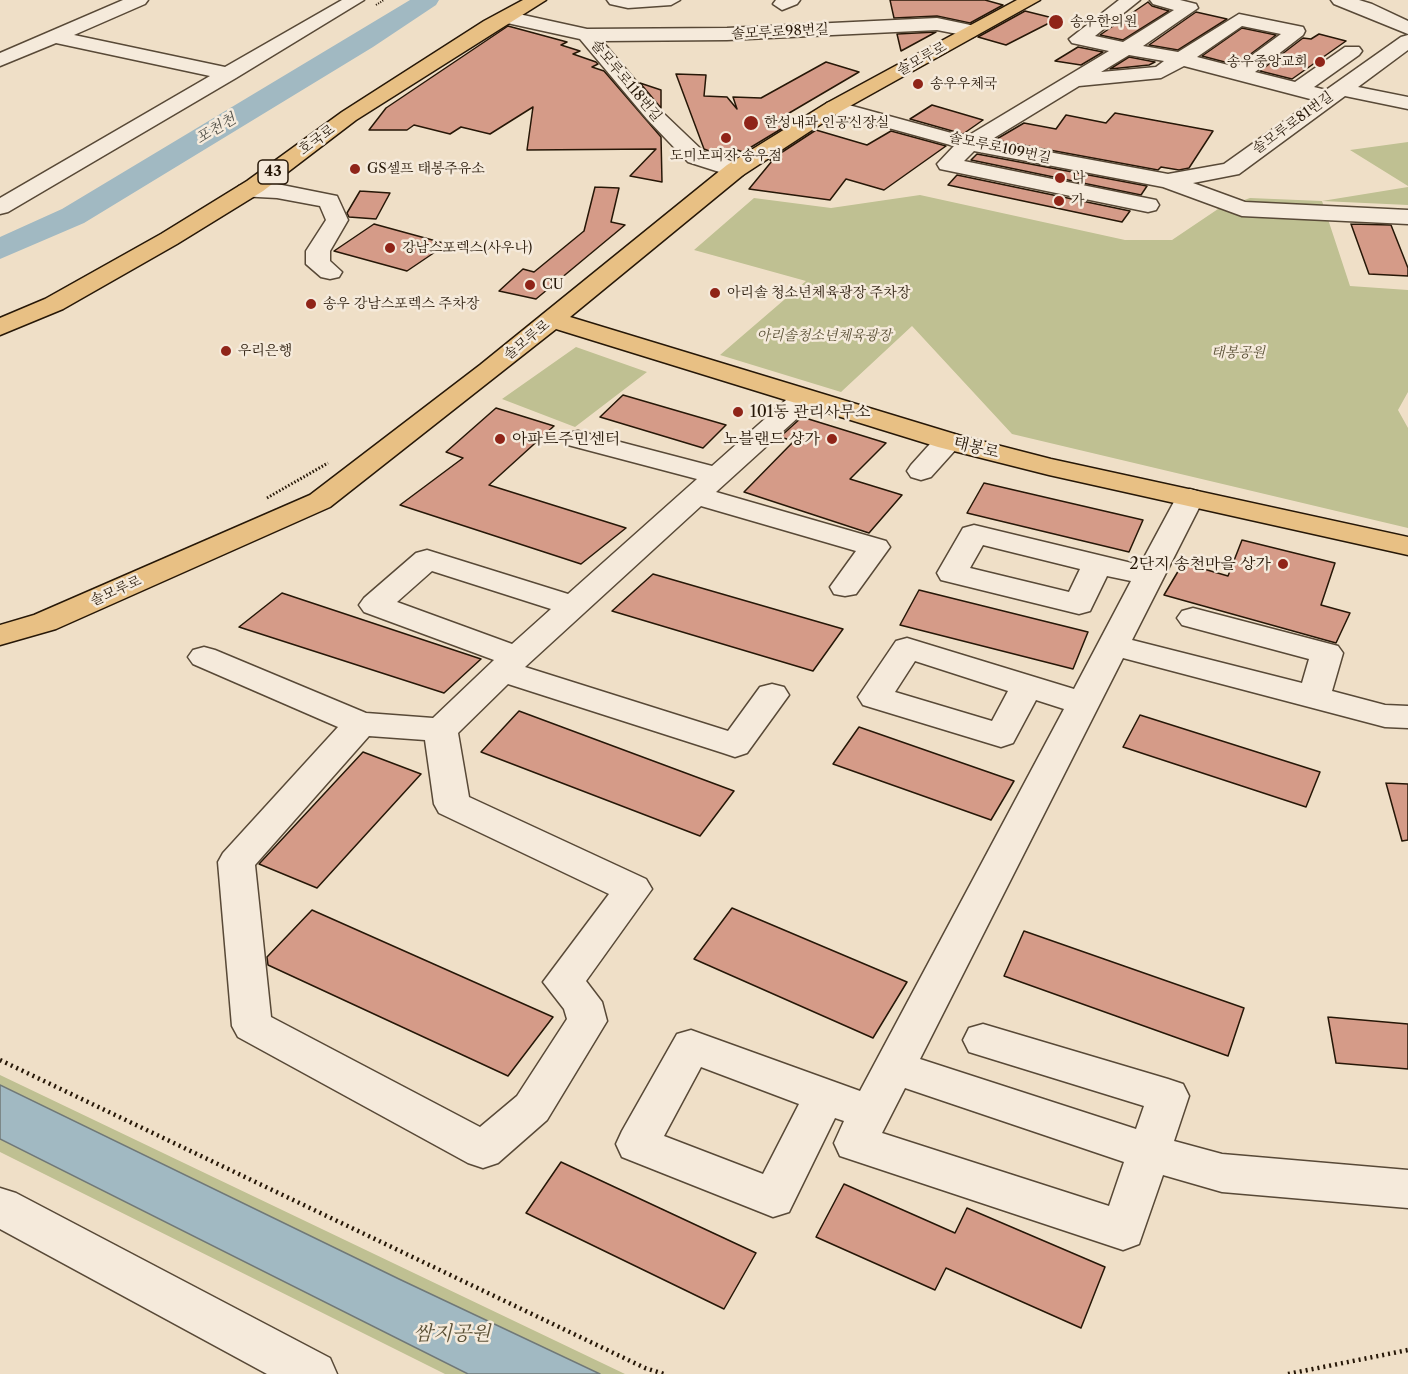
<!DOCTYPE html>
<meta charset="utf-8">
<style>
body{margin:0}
canvas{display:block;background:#efdfc7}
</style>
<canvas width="1408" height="1374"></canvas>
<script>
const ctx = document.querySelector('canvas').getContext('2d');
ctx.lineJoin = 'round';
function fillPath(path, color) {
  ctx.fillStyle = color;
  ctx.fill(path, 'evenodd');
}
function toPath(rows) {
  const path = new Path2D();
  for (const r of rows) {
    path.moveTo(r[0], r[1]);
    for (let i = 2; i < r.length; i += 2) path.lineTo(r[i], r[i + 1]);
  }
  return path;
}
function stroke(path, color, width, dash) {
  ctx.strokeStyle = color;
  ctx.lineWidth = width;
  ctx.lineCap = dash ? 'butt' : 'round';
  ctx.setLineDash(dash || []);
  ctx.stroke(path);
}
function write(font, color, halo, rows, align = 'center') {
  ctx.font = font + ' "Libre Caslon Text","Noto Serif KR",serif';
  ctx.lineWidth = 5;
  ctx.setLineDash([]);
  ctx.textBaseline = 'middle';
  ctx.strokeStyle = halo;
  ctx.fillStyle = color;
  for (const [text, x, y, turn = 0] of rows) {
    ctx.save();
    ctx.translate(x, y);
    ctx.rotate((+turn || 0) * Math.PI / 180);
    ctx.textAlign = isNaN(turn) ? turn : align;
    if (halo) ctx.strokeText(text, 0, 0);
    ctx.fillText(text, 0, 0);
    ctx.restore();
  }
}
fillPath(toPath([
 [1408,142,1408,186,1350,150],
 [1408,187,1408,205,1322,201,1350,286,1408,290,1408,392,1398,410,1408,428,1408,528,1012,434,912,326,841,392,720,355,806,281,694,250,754,198,831,208,920,195,1125,240,1172,240,1218,209,1250,198,1322,201],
 [576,347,647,372,575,427,502,399],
 [0,1075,625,1374,445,1374,0,1152]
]), '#bfc092');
const water = toPath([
 [0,1085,399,1279,600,1374,468,1374,0,1139,0,1085]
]);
fillPath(water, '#a1b9c2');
stroke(water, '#707877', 1.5);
fillPath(toPath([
 [410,0,439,0,436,5,373,47,84,223,0,259,0,237,62,209,410,0]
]), '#a1b9c2');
const building = toPath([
 [890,0,985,0,1003,5,970,23,937,16,894,18,890,0],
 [1148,2,1152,6,1169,11,1123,40,1100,35,1148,2],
 [1025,11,1057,19,1006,45,978,37,1025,11],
 [1196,12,1227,19,1178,50,1149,45,1196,12],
 [508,26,567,42,561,45,580,51,573,54,596,62,598,64,592,67,604,71,661,137,662,182,630,176,656,149,527,150,533,107,490,134,461,127,450,134,414,125,407,130,369,130,386,108,508,26],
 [1242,28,1276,35,1236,65,1202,56,1242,28],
 [936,32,901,51,897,34,936,32],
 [1319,34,1346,41,1292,79,1260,71,1303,38,1311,39,1319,34],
 [1078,47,1103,52,1081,65,1055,61,1078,47],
 [1129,57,1155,62,1149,65,1110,69,1129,57],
 [826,62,859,72,779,119,791,123,743,152,731,148,722,156,704,149,676,74,706,75,704,96,727,97,737,109,733,97,761,98,826,62],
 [640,83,661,90,661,108,640,83],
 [932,105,983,120,963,134,910,119,932,105],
 [1115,113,1213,131,1189,168,1179,170,1161,167,1158,170,995,140,1024,123,1056,129,1066,115,1106,123,1115,113],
 [816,130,867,145,891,131,946,146,884,190,846,179,830,200,749,189,772,161,770,160,816,130],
 [977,154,1147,186,1141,195,971,160,977,154],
 [957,175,1130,211,1122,222,948,185,957,175],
 [595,187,619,188,611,222,625,225,536,299,499,291,523,269,534,272,584,231,595,187],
 [360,191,390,193,376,219,349,217,347,213,360,191],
 [374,224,447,244,407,271,334,251,374,224],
 [1351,224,1391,225,1408,268,1408,276,1369,274,1351,224],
 [623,395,726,425,703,448,600,417,623,395],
 [496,408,554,426,489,485,626,528,581,564,400,505,463,458,446,452,496,408],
 [802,417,886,443,850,479,902,495,869,533,744,492,794,441,780,437,802,417],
 [984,483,1143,520,1129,552,967,513,984,483],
 [1242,540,1335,563,1321,605,1350,613,1336,643,1164,595,1183,563,1228,576,1242,540],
 [653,574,843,629,813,671,612,611,653,574],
 [919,590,1088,632,1073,669,900,625,919,590],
 [282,593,481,659,444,693,239,627,282,593],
 [519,711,734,791,700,836,481,752,519,711],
 [1140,715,1320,772,1306,807,1123,747,1140,715],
 [859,727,1014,781,991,820,833,764,859,727],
 [363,752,421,774,317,888,259,864,363,752],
 [1386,783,1408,784,1408,840,1402,841,1386,783],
 [732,908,907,982,873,1038,694,959,732,908],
 [312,910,553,1017,508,1076,268,965,267,957,312,910],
 [1024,931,1244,1008,1228,1056,1004,976,1024,931],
 [1328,1017,1408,1024,1408,1069,1336,1063,1328,1017],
 [561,1162,756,1253,724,1309,526,1213,561,1162],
 [844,1184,955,1233,967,1208,1105,1267,1081,1328,946,1268,935,1290,816,1237,844,1184]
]);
fillPath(building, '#d59b88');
stroke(building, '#261707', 1.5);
const minor = toPath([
 [123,0,148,0,145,4,74,35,225,67,342,0,364,0,236,78,8,212,0,214,0,198,210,76,56,43,0,66,0,53,123,0],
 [607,0,680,0,671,5,628,8,610,4,607,0],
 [776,0,800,0,797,4,782,10,773,4,776,0],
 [1119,0,1140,0,1095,36,1123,42,1174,10,1153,4,1150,0,1180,0,1196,4,1198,8,1143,46,1178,52,1239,14,1303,27,1305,31,1303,35,1255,72,1295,82,1345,47,1359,47,1362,51,1359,55,1314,87,1326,90,1401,37,1408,35,1408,50,1358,87,1408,97,1408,109,1345,96,1239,174,1193,183,1245,202,1408,210,1408,224,1242,216,1163,187,974,151,964,161,1156,200,1159,205,1156,210,1148,212,940,169,937,164,954,146,827,111,824,107,827,103,834,101,966,137,1109,51,1072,43,1069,39,1119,0],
 [1242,26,1281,34,1236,67,1197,57,1242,26],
 [1129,55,1164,61,1156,67,1101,72,1129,55],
 [1184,66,1314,100,1224,164,1168,174,989,141,1079,86,1161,78,1184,66],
 [1331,0,1359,0,1372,4,1408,21,1408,34,1334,4,1331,0],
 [505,11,587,29,727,28,937,18,980,27,982,31,973,37,937,30,727,40,602,41,661,111,704,152,743,165,746,170,743,175,735,177,688,162,647,119,580,39,498,21,496,17,505,11],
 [247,184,277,184,337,196,348,220,330,251,330,261,342,272,339,277,330,279,321,277,306,264,306,251,326,220,320,206,277,198,239,196,236,191,239,186,247,184],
 [804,390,813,392,817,398,813,404,716,492,886,541,890,547,856,594,845,596,834,594,830,587,856,551,701,506,525,667,728,731,760,687,772,684,784,687,789,695,747,753,735,757,723,753,508,684,458,733,469,797,646,879,652,889,586,981,602,1002,607,1021,547,1120,498,1163,483,1168,468,1163,238,1037,232,1026,218,862,223,853,338,727,193,664,188,657,193,650,204,647,215,650,366,713,433,718,494,660,364,612,359,605,364,598,416,553,427,550,568,594,697,479,568,445,564,439,568,433,578,431,712,466,795,392,804,390],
 [432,571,551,609,512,644,397,602,432,571],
 [369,736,425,740,434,804,439,813,609,894,543,982,564,1009,567,1019,517,1096,480,1127,271,1017,255,865,369,736],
 [948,433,958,435,962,441,958,447,931,477,921,480,911,477,907,471,911,465,938,435,948,433],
 [1190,489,1200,492,1204,498,1132,640,1302,683,1309,659,1182,625,1177,618,1182,611,1193,608,1338,646,1343,653,1332,691,1385,705,1408,706,1408,728,1385,727,1123,658,920,1059,1136,1129,1144,1106,969,1052,963,1040,969,1028,983,1024,1168,1079,1183,1084,1189,1096,1174,1141,1222,1154,1408,1170,1408,1208,1222,1192,1163,1175,1139,1244,1123,1250,840,1156,834,1143,844,1121,835,1118,789,1212,773,1217,622,1157,616,1144,622,1131,677,1034,691,1030,860,1091,1064,709,1036,700,1013,743,1001,747,863,705,858,697,896,641,907,638,1074,689,1131,581,1107,576,1090,611,1079,614,941,580,937,573,963,528,974,525,1140,565,1176,498,1180,492,1190,489],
 [983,545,1080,569,1069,592,970,568,983,545],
 [915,661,1008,691,992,721,895,692,915,661],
 [701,1067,799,1104,763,1174,664,1136,701,1067],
 [905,1088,1124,1162,1109,1206,882,1133,905,1088],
 [0,1188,16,1193,330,1358,337,1374,267,1374,0,1229,0,1188]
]);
const major = toPath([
 [523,0,546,0,356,120,263,191,177,244,63,309,0,335,0,318,45,299,161,234,247,181,342,112,484,21,523,0],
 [1017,0,1040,0,841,111,743,175,570,317,958,435,1051,459,1408,537,1408,555,1049,475,938,447,556,329,330,507,56,629,0,645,0,625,34,615,310,495,480,365,727,165,827,103,1017,0]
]);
stroke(minor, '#584937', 3);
stroke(major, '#261707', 3);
stroke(toPath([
 [376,5,384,0]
]), '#261707', 2, [1, 1.5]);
stroke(toPath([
 [267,498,328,463]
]), '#261707', 3, [1.5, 2]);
stroke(toPath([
 [0,1060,645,1368,664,1374],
 [1288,1374,1408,1350]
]), '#261707', 4.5, [2, 4]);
fillPath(minor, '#f5eadb');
fillPath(major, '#e8c084');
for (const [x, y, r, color] of [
 [1056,22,8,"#8f2418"],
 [1320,62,6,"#8f2418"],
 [918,84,6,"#8f2418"],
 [751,123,8,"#8f2418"],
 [726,138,6,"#8f2418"],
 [355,169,6,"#8f2418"],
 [1060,178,6,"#8f2418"],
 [1059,201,6,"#8f2418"],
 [390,248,6,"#8f2418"],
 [530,285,6,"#8f2418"],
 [715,293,6,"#8f2418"],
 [311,304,6,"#8f2418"],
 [226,351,6,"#8f2418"],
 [738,412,6,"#8f2418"],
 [500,439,6,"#8f2418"],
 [832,439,6,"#8f2418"],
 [1283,564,6,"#8f2418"]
]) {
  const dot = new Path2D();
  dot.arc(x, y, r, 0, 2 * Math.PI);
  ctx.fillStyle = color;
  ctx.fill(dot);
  stroke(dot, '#f5eadb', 2);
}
write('14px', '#261707', '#f5eadb', [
 ["송우한의원",1070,22],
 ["송우중앙교회",1308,62,"right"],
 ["송우우체국",930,84],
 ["한성내과 인공신장실",764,123],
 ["도미노피자 송우점",726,156,"center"],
 ["GS셀프 태봉주유소",367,169],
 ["나",1072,178],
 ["가",1071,201],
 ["강남스포렉스(사우나)",402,248],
 ["CU",542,285],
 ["아리솔 청소년체육광장 주차장",727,293],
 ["송우 강남스포렉스 주차장",323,304],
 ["우리은행",238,351]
], 'left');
write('14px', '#261707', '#f5eadb', [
 ["솔모루로98번길",780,32,-3],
 ["솔모루로",922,59,-29],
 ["솔모루로118번길",626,81,50],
 ["솔모루로81번길",1293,123,-36],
 ["호국로",317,140,-36],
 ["솔모루로109번길",1000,148,12],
 ["솔모루로",527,340,-39],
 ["솔모루로",116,591,-24]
]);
write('italic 14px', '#5c5238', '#f5eadb', [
 ["아리솔청소년체육광장",824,336],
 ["태봉공원",1238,353]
]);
write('italic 15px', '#515048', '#f5eadb', [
 ["포천천",216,129,-31]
]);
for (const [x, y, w] of [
 [273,172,30]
]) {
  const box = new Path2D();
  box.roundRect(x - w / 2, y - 12, w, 24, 4.5);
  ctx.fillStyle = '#f5eadb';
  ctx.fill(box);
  stroke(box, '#261707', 1.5);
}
write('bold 15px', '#261707', null, [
 ["43",273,172]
]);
write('16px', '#261707', '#f5eadb', [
 ["101동 관리사무소",750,412],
 ["아파트주민센터",512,439],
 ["노블랜드 상가",820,439,"right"],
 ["2단지 송천마을 상가",1271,564,"right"]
], 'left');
write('16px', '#261707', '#f5eadb', [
 ["태봉로",976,448,14]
]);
write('italic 20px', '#5c5238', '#f5eadb', [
 ["쌈지공원",452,1334]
]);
</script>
